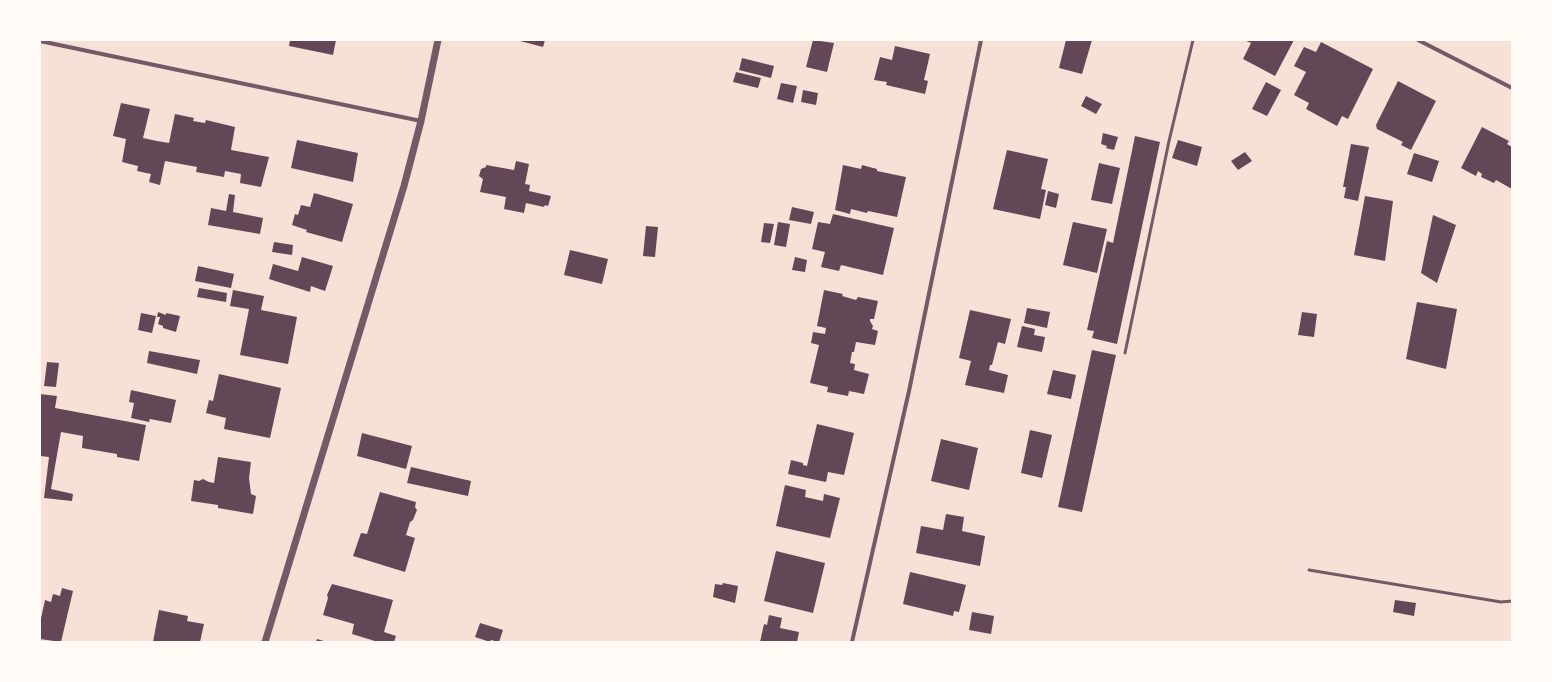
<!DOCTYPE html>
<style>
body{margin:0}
#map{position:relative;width:1552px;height:682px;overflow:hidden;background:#f7e1d7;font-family:Bitter,serif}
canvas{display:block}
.frame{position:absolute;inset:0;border:41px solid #fffaf5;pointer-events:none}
</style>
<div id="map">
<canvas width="1552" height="682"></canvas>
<div class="frame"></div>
</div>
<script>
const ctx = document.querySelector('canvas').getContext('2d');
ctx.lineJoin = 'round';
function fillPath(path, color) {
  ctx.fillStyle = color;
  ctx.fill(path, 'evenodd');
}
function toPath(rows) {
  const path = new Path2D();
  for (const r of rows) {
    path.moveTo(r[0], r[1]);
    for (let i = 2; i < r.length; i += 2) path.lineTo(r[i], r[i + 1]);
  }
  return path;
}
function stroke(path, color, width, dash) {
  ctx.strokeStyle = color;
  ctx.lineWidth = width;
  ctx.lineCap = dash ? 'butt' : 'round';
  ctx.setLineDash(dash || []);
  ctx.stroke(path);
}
fillPath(toPath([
 [290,40,336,40,333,55,289,46],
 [520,40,545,40,543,47,520,41],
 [813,40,834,43,827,72,806,67],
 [1066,40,1092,40,1082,74,1059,68],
 [1244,40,1294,40,1275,76,1243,59,1251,43],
 [1321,42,1373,69,1348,119,1342,116,1337,126,1306,109,1309,103,1294,95,1306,72,1294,66,1304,47,1316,52],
 [895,46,930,54,924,80,928,81,925,94,886,85,887,82,874,80,880,57,892,60],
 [742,58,774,66,771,78,739,70],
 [736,72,761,78,758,88,733,82],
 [1398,81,1436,101,1411,150,1401,145,1403,142,1377,129,1376,125],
 [1266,82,1281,90,1267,116,1252,109],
 [781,83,797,86,793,103,777,99],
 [803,90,818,93,816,105,801,102],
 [1086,96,1102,104,1096,114,1081,106],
 [121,103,150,109,143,138,157,141,169,143,175,114,194,118,193,121,205,123,206,120,235,127,231,150,269,157,261,187,240,183,241,174,225,171,224,177,196,172,197,167,165,161,160,185,149,182,151,174,137,171,138,166,122,162,126,139,113,136],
 [1482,127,1509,141,1507,144,1512,147,1512,189,1496,180,1494,183,1481,177,1482,174,1478,171,1476,176,1461,168],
 [1103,133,1118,137,1114,150,1106,148,1107,146,1101,144],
 [1135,136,1160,142,1117,344,1092,338,1094,331,1087,330,1107,241,1113,243],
 [297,140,358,153,353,182,291,168],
 [1178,140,1202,147,1197,166,1172,158],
 [1351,144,1369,147,1358,201,1344,198,1346,187,1343,187],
 [1007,150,1048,159,1041,189,1046,190,1040,219,993,209],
 [1245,152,1252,161,1238,170,1231,161],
 [1414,153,1439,161,1432,182,1407,174],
 [516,161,529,164,525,184,530,185,529,191,551,196,548,206,545,205,544,207,526,203,524,213,504,209,506,197,480,192,483,179,479,176,481,169,486,167,486,165,514,170],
 [1099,163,1120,168,1112,204,1091,200],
 [843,165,861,169,862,165,877,169,877,171,906,177,897,217,868,211,867,213,851,209,850,214,835,210],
 [1048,191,1059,194,1056,208,1045,205],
 [314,193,353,204,342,242,306,232,307,230,292,225,295,214,298,215,301,205,310,207],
 [229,194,235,195,233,212,263,218,260,234,208,225,211,208,226,211],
 [1365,196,1393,201,1385,261,1354,255],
 [792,207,814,212,811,224,789,220],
 [833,214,894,228,883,275,841,265,839,271,821,267,825,252,812,249,818,222,830,224],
 [1433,215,1456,225,1437,283,1421,273],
 [778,222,790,224,786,247,774,245],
 [1073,222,1107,229,1097,273,1063,265],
 [764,223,774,224,770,243,761,242],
 [646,226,658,227,655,257,643,256],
 [274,242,293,245,292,255,272,252],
 [570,250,608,259,602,284,564,275],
 [302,257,333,266,325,291,311,286,310,292,269,279,273,264,298,271],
 [795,257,807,260,805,272,792,270],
 [198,266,234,274,231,288,195,281],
 [199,288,227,293,226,302,197,297],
 [233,290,264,296,261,310,297,317,288,364,240,355,249,309,230,306],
 [824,290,843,294,842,296,856,300,858,297,878,301,874,319,870,319,870,321,873,326,872,329,878,331,875,345,856,342,854,352,852,352,850,363,855,364,854,370,869,374,864,394,849,391,848,396,827,392,828,387,810,383,819,345,811,343,813,332,825,334,826,328,817,326],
 [1417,302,1457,309,1446,369,1406,359],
 [1027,308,1050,312,1047,328,1024,323],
 [970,310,1011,319,1005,344,998,342,992,365,990,365,989,370,1008,375,1004,393,965,385,971,361,959,358],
 [158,312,166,315,166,313,180,316,176,332,163,328,163,326,158,324,160,317,157,317],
 [1302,312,1317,314,1314,337,1298,335],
 [141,313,156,316,152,333,138,330],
 [1022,326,1035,329,1034,335,1045,337,1042,352,1017,347],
 [1092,350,1116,355,1082,512,1058,507],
 [149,351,200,360,197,374,147,363],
 [47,362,59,363,56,387,44,386],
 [1053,370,1076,375,1071,399,1047,394],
 [219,374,281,388,270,438,224,429,226,418,206,413,209,400,213,401],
 [131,390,176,400,171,423,150,419,149,422,131,418,134,403,129,402],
 [40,394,57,396,55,408,146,425,139,461,117,457,117,454,82,448,83,436,61,432,51,489,73,494,72,501,44,498,49,457,40,456],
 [817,424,854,433,844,475,828,472,826,482,788,474,791,460,803,463,803,465,807,466],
 [1030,430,1052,435,1042,478,1021,473],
 [362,433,412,446,406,469,357,456],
 [941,439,978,448,969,490,931,481],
 [218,457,251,462,249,478,251,494,256,496,253,514,218,508,218,505,191,501,194,480,199,481,203,479,209,482,214,483],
 [411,467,471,481,468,496,407,483],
 [785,485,806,490,805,497,823,501,824,494,840,498,830,538,776,526],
 [380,492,416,502,415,507,417,510,413,520,410,522,406,535,415,538,405,572,353,556,361,533,367,534],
 [946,514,964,517,962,531,985,536,980,566,916,553,921,526,943,530],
 [776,551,825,563,813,613,764,601],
 [910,572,966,585,959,612,954,611,953,616,903,604],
 [723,583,738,586,735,603,713,597,715,584,722,585],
 [332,584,393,600,384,632,396,636,394,642,378,642,352,634,354,624,323,615,328,598,327,595],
 [62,588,73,591,61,642,40,639,40,623,45,600,51,602,53,594,60,596],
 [1395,600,1416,603,1414,616,1393,612],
 [159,610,188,616,187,621,204,624,200,642,153,642],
 [972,612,994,616,991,634,969,630],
 [769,615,782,618,780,628,799,632,797,642,760,642,764,624,767,625],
 [480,623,503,630,499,642,491,640,490,642,475,637],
 [317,639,327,642,316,642]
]), '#644757');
stroke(toPath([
 [1125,353,1169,141,1193,40],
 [1309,570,1501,602,1512,601]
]), '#755966', 3);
stroke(toPath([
 [1418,40,1512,88],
 [40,41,421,121],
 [852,642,909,391,981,40]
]), '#755966', 4);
stroke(toPath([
 [265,642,404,186,421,121,438,40]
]), '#755966', 7);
</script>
